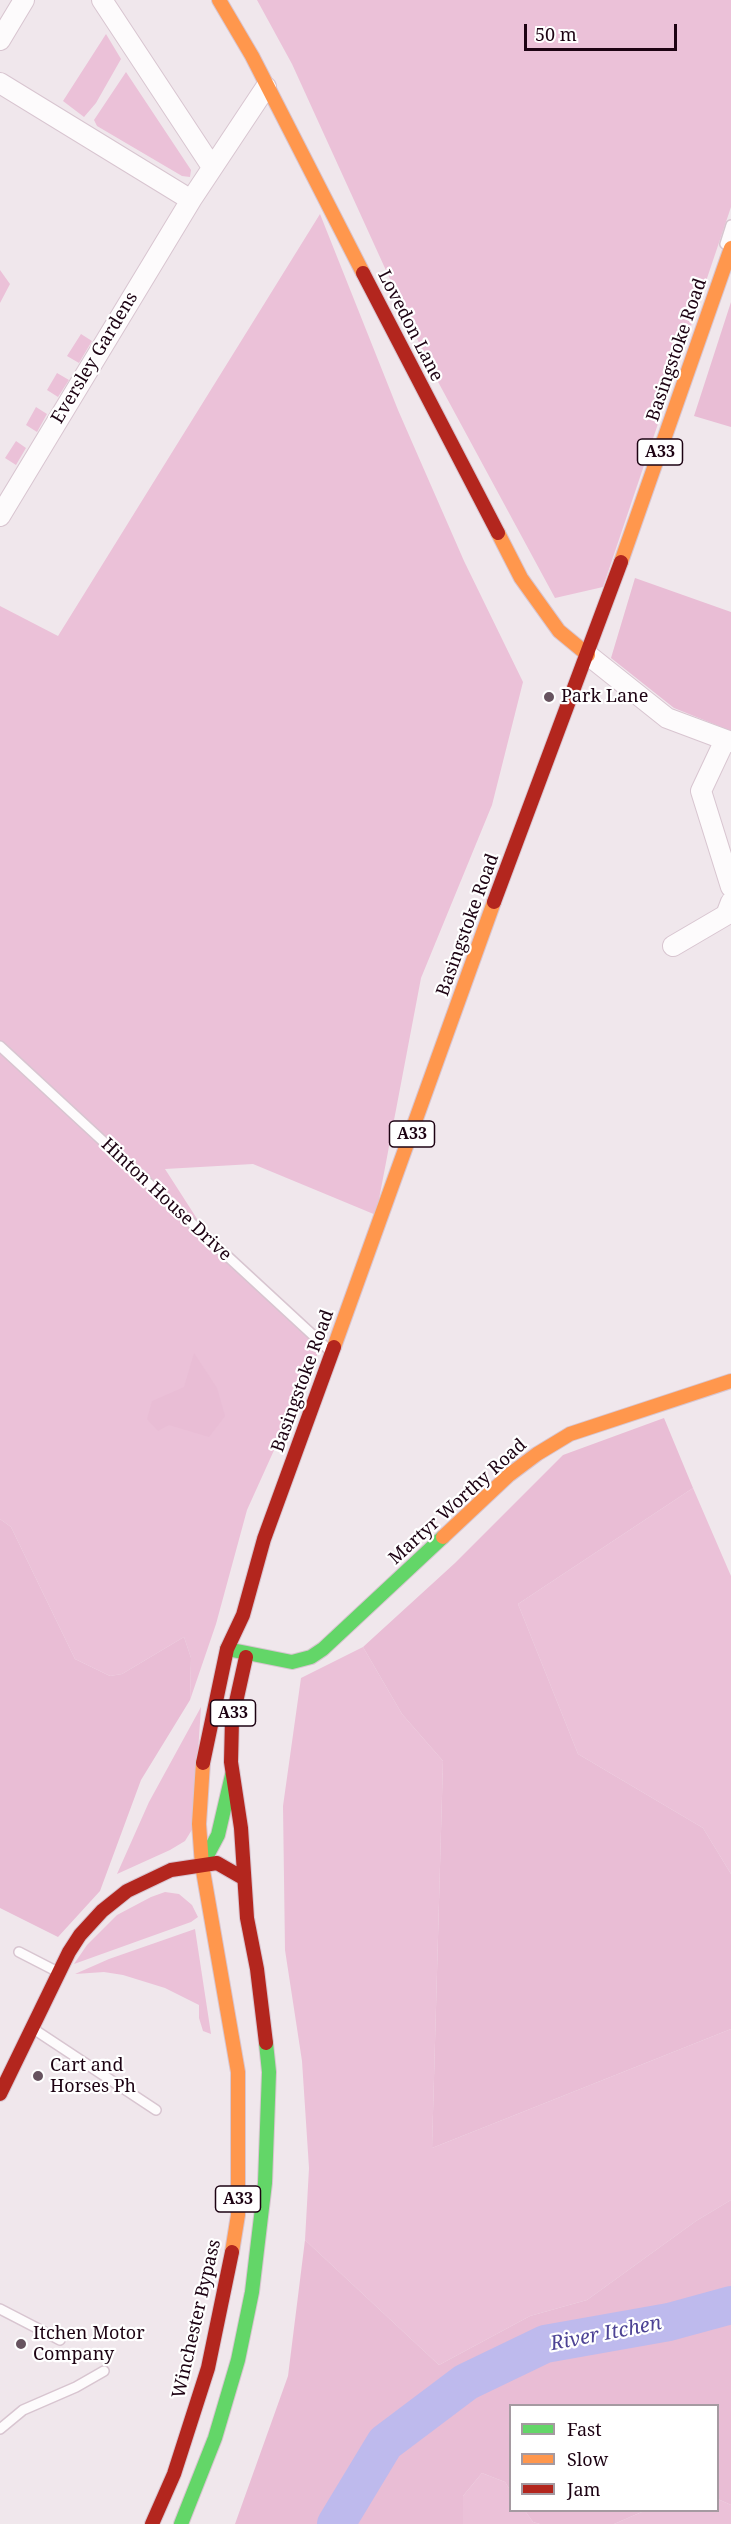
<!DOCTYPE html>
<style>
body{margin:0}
#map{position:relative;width:731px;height:2524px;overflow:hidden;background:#f0e7ec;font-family:"Noto Serif",serif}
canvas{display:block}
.legend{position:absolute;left:509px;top:2404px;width:210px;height:108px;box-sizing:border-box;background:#fff;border:2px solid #a59aa1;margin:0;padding:8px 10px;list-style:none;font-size:18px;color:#1d0313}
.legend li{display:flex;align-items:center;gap:12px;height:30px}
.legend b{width:30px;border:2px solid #a59aa1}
.scale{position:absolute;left:524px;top:24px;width:153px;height:27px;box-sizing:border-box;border:3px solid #1d0313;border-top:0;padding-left:8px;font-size:18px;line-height:21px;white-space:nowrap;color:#1d0313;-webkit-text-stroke:4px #fff;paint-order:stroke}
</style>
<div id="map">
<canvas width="731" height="2524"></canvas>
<ul class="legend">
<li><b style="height:8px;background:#63d668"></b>Fast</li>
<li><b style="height:8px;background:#ff974d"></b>Slow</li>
<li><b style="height:8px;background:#b3261e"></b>Jam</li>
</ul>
<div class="scale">50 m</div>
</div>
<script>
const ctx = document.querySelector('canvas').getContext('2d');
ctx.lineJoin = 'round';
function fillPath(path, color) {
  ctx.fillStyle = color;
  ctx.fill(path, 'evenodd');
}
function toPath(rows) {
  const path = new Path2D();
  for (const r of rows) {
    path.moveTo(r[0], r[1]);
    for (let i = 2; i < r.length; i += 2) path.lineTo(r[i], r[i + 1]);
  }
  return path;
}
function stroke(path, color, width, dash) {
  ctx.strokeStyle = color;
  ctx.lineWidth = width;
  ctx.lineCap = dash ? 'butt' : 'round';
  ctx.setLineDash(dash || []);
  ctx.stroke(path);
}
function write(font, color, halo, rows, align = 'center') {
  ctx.font = font + ' "Noto Serif",serif';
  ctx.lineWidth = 4.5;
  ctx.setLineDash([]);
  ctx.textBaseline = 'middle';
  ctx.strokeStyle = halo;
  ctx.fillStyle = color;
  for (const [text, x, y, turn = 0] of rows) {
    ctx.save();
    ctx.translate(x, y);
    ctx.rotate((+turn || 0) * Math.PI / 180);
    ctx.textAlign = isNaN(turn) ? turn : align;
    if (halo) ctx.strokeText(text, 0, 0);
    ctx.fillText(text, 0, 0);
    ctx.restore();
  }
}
fillPath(toPath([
 [257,0,731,0,731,207,603,587,555,598,430,367,292,64],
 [106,34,121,59,96,103,84,117,63,101],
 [126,72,191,170,190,177,182,176,97,126,94,120],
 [320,214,398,410,464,561,523,682,492,805,421,978,376,1215,253,1164,165,1169,203,1228,322,1344,247,1510,216,1624,190,1700,191,1658,184,1637,122,1674,110,1676,75,1659,11,1527,0,1519,0,606,58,636],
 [0,270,10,284,0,303],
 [81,334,92,341,79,363,67,356],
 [57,373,69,380,58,397,47,390],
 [36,407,47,414,37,432,26,425],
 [16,441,26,448,16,465,5,458],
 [693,1488,731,1576,731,1874,703,1828,578,1754,518,1604],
 [363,1647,402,1714,443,1761,432,2148,731,2029,731,2200,696,2221,587,2300,530,2316,439,2365,305,2240,309,2168,302,2061,285,1950,283,1806,301,1678],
 [201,1707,193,1828,185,1841,170,1850,117,1874,149,1802],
 [165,1892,179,1894,192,1905,198,1917,191,1922,74,1964,87,1945,117,1915,151,1897],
 [195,1929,211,2034,203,2031,199,2018,199,2005,165,1988,123,1975,104,1972,75,1974,109,1959],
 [482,2473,505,2482,510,2490,510,2510,525,2511,533,2522,540,2524,463,2524,463,2496],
 [718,2499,731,2505,731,2524,614,2524,644,2511,718,2510]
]), '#ebc1d8');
fillPath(toPath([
 [731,302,731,427,694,416],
 [635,578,731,612,731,731,674,708,611,658],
 [194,1353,217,1388,225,1416,209,1437,169,1425,158,1431,147,1419,152,1401,184,1387],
 [664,1418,693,1488,518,1604,578,1754,703,1828,731,1874,731,2029,432,2148,443,1761,402,1714,363,1647,455,1563,563,1455],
 [0,1519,11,1527,75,1659,110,1676,122,1674,184,1637,191,1658,190,1700,141,1780,100,1891,58,1937,0,1908],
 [731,2200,731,2505,718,2499,718,2406,510,2406,510,2490,505,2482,482,2473,463,2496,463,2524,235,2524,288,2376,305,2240,439,2365,530,2316,587,2300,696,2221],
 [525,2511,644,2511,614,2524,540,2524,533,2522]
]), '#e9bdd5');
stroke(toPath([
 [336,2524,385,2443,466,2382,545,2344,669,2322,731,2305]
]), '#bebaed', 38);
const lane = toPath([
 [725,244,731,225],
 [0,1046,329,1350],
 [19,1952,56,1971],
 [35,2030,156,2110],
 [0,2309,60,2340],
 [0,2429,23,2410,76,2387,104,2371]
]);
const street = toPath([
 [102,0,212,167],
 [0,40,24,0],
 [0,83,191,200],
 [0,516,191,200,266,87],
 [588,655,667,718,731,742],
 [725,740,701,791,731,887],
 [673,946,726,915,731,902]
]);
const fast = toPath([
 [227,1649,292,1662,311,1657,323,1649,443,1537],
 [202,1865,218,1835,232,1775],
 [181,2524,215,2438,238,2360,252,2292,265,2183,269,2072,266,2043]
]);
const slow = toPath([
 [219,0,252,56,363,273],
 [498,533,521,578,559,631,588,655],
 [621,562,731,248],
 [334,1347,494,902],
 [443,1537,509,1475,537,1454,570,1434,731,1381],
 [203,1763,199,1824,202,1865,238,2072,238,2215,232,2252]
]);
const jam = toPath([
 [363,273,498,533],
 [494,902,621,562],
 [246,1657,232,1720,231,1762,241,1828,247,1918,257,1969,266,2043],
 [203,1763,227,1649,243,1615,264,1539,334,1347],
 [0,2094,69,1952,80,1935,102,1911,127,1891,171,1870,217,1863,243,1878],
 [152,2524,174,2474,208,2368,232,2252]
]);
stroke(lane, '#d8c5d0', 12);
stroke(street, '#d8c5d0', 22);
stroke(fast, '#d8c5d0', 16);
stroke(slow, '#d8c5d0', 16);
stroke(jam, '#d8c5d0', 16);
stroke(lane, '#fdfbfc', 9);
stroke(street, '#fdfbfc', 20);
stroke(fast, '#63d668', 14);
stroke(slow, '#ff974d', 14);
stroke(jam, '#b3261e', 14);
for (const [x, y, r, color] of [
 [549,697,6,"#67535f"],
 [38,2076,6,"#67535f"],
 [21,2344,6,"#67535f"]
]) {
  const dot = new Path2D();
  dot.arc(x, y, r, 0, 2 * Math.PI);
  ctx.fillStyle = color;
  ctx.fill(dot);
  stroke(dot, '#fff', 2);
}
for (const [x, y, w] of [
 [660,452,45],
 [412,1134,45],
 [233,1713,45],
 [238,2199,45]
]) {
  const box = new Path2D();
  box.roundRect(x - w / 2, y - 13, w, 26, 4.5);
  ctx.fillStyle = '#fff';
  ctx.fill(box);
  stroke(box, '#1d0313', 1.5);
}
write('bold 16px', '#1d0313', null, [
 ["A33",660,452],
 ["A33",412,1134],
 ["A33",233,1713],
 ["A33",238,2199]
]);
write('18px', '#1d0313', '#fff', [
 ["Lovedon Lane",410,326,63],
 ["Basingstoke Road",677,350,-71],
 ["Eversley Gardens",95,358,-59],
 ["Basingstoke Road",468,925,-70],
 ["Hinton House Drive",166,1200,43],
 ["Basingstoke Road",303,1381,-70],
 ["Martyr Worthy Road",458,1502,-42],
 ["Winchester Bypass",197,2319,-77]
]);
write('18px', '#1d0313', '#fff', [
 ["Park Lane",561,697],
 ["Cart and",50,2066],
 ["Horses Ph",50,2087],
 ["Itchen Motor",33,2334],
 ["Company",33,2355]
], 'left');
write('italic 20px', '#4d4395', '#fff', [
 ["River Itchen",606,2334,-11]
]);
</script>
